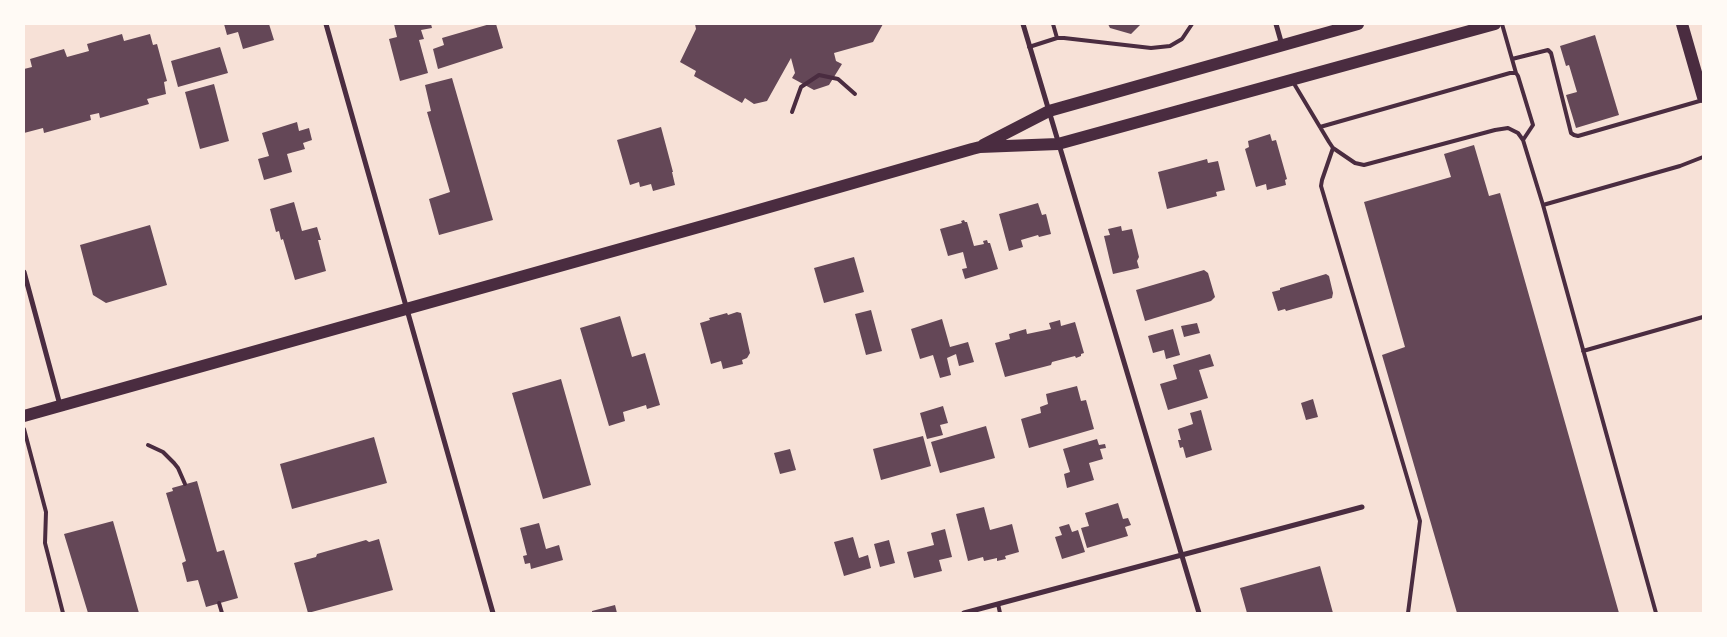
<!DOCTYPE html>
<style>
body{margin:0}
#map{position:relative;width:1727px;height:637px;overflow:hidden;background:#f7e1d7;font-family:"Open Sans",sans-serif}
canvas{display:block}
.frame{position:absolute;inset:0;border:25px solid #fffaf5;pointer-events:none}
</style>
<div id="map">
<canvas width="1727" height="637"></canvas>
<div class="frame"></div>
</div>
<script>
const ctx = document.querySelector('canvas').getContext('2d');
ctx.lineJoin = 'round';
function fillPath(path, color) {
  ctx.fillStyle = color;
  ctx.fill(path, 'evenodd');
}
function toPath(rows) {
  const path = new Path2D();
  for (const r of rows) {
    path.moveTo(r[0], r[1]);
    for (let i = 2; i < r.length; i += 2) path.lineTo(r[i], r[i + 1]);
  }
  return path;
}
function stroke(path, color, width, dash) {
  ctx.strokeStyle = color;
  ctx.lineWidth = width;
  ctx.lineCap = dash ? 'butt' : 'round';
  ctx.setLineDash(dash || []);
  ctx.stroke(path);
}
fillPath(toPath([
 [224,24,269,24,274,40,243,49,238,32,227,35],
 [394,24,431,24,432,28,421,30,424,39,419,40,428,73,400,81,389,39,397,37],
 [490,24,496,24,503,48,438,69,433,49,444,45,442,38],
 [695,24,883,24,873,42,834,53,836,61,842,64,829,85,814,90,792,78,795,73,791,58,767,101,754,104,745,98,742,103,694,76,696,71,680,62,696,29],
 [1108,24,1141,24,1131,34,1110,28],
 [122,34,124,41,150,34,153,45,157,44,167,81,164,82,166,94,147,99,149,104,100,118,99,113,90,115,91,120,44,133,43,128,24,133,24,69,32,67,30,59,64,49,67,57,89,51,87,44],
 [1595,35,1619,115,1576,128,1566,95,1577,92,1569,65,1566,66,1560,46],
 [220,47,228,73,178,87,171,61],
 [452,78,493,220,439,235,429,199,450,192,427,112,431,111,425,85],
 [214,84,229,141,200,149,185,92],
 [297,122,299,131,309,128,312,140,303,143,305,149,287,154,292,172,264,180,258,159,269,156,262,133],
 [661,127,673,172,672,172,675,185,653,191,651,184,640,187,639,182,630,185,617,140],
 [1270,134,1272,141,1276,140,1287,179,1285,180,1286,185,1267,190,1266,184,1256,187,1245,149,1249,147,1248,141],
 [1474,145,1489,196,1500,193,1619,613,1457,613,1382,355,1405,347,1364,202,1451,177,1444,154],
 [1207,159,1208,163,1218,161,1225,190,1216,192,1217,196,1167,209,1158,172],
 [294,202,302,231,317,227,321,240,318,240,326,271,295,280,283,239,281,240,279,231,276,232,270,209],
 [1038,203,1042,215,1046,214,1051,234,1039,237,1038,235,1021,240,1023,247,1009,251,999,214],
 [964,220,965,222,967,222,974,246,984,244,983,241,987,240,988,243,990,243,998,269,965,279,962,269,967,268,963,252,948,256,940,229,962,223,961,221],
 [150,225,167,285,106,303,93,295,80,245],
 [1121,226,1122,231,1132,229,1139,257,1137,261,1139,268,1113,274,1104,236,1110,235,1108,229],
 [854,257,864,292,824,303,814,268],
 [1204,270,1208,273,1215,297,1211,301,1145,321,1136,290],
 [1326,274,1329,276,1333,293,1332,298,1286,311,1285,309,1278,311,1272,292,1280,290,1280,288],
 [871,310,882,351,866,355,855,314],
 [737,312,741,313,750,353,747,358,742,360,743,364,723,369,721,361,711,364,700,323,710,320,709,318,727,313,728,315],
 [620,316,632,357,645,353,660,405,647,409,646,405,623,412,625,421,609,426,580,328],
 [942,319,950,347,968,342,974,362,959,366,956,354,947,358,951,375,940,378,933,355,920,359,911,329],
 [1060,320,1061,326,1075,322,1084,353,1081,354,1081,356,1076,358,1075,356,1052,362,1051,365,1005,377,995,343,1010,339,1009,334,1026,329,1027,334,1051,329,1049,323],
 [1197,323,1200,333,1184,337,1181,326],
 [1173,329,1180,355,1166,359,1164,350,1153,353,1148,336],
 [1210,354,1214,366,1199,370,1208,398,1168,410,1160,384,1177,379,1173,365],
 [561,379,591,485,543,499,512,393],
 [1077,386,1081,401,1086,400,1094,429,1029,448,1021,419,1041,413,1040,407,1048,404,1046,394],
 [1313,399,1318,417,1306,420,1301,403],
 [943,406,948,423,940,425,943,435,927,439,920,413],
 [1201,410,1212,450,1186,458,1183,447,1180,448,1178,440,1181,440,1178,429,1193,424,1190,413],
 [986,426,995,458,940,473,931,442],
 [923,436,931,466,881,480,873,449],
 [374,437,387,483,292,509,280,464],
 [1097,439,1099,445,1105,444,1106,448,1100,449,1103,459,1089,463,1094,480,1067,488,1064,474,1070,472,1063,449],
 [790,449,796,470,780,474,774,453],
 [197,481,217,552,224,550,238,598,206,607,198,580,187,582,182,563,186,561,166,493,173,491,172,488],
 [1118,503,1123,519,1128,518,1131,525,1125,527,1128,536,1087,548,1081,528,1089,526,1085,513],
 [984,507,990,530,1012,524,1019,552,1005,556,1006,559,997,561,997,558,984,561,983,557,968,561,956,514],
 [113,521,139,613,88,613,64,534],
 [539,523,546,549,559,545,563,560,531,569,530,563,525,564,523,556,527,555,520,528],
 [1069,524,1072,532,1078,530,1085,552,1062,559,1055,537,1062,535,1059,527],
 [945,529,952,557,939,560,942,571,914,578,907,552,934,545,931,533],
 [853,537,859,558,868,555,871,568,844,576,834,542],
 [379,539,393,590,308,613,294,563,316,557,317,554,366,540,369,542],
 [889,540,895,563,880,567,874,544],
 [1320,566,1333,613,1247,613,1240,588],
 [615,605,617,613,592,613,592,611]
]), '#644757');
stroke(toPath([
 [1053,24,1057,38],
 [1502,24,1516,73],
 [1029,47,1057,38,1064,38,1151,48,1170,46,1182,39,1192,24],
 [1512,59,1548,50,1551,53,1571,133,1574,135,1578,136,1703,100],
 [1293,82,1329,142,1333,148,1355,163,1364,165,1495,130,1508,128,1518,133,1523,140,1543,205,1656,613],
 [792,112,801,87,819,75,838,79,855,94],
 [1320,127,1510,73,1516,73,1518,76,1533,125,1523,140],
 [1333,148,1322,180,1321,186,1420,521,1408,613],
 [1543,205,1680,166,1703,157],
 [1583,351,1703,317],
 [24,429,46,512,45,543,63,613],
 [148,445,163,452,174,463,178,468,185,484],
 [219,603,222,613],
 [998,604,1000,613]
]), '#4a2c40', 4);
stroke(toPath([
 [326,24,493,613],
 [1023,24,1199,613],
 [1276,24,1282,45],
 [24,272,60,405],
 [964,613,1362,507]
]), '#4a2c40', 5);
stroke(toPath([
 [1682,24,1703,97],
 [983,145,1049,111,1358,24],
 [24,416,724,220,972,149,980,147,1058,144,1495,24]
]), '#4a2c40', 12);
</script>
